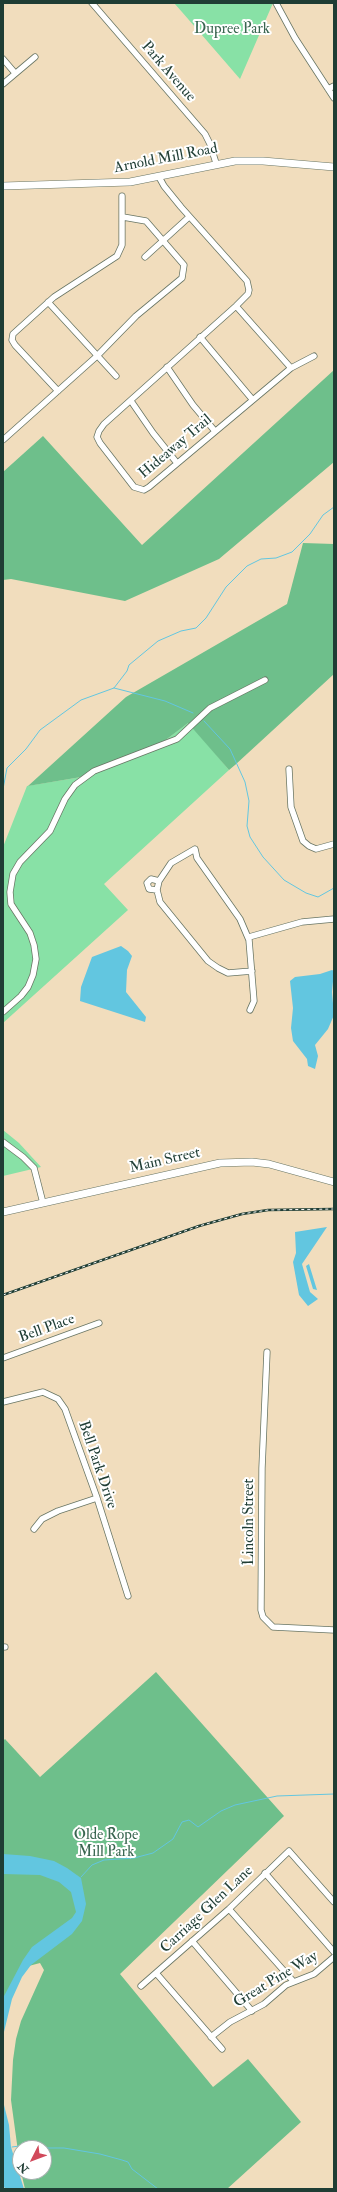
<!DOCTYPE html>
<style>
body{margin:0}
#map{position:relative;width:337px;height:2192px;overflow:hidden;background:#f1ddbd;font-family:"IM FELL Double Pica",serif}
canvas{display:block}
.frame{position:absolute;inset:0;border:4px solid #1f3d34;pointer-events:none}
.north{position:absolute;left:12px;top:2140px;width:40px;height:40px;box-sizing:border-box;background:#fff;border:1px solid #a5b1ae;border-radius:50%;rotate:228deg;font-size:11px;font-weight:700;line-height:16px;text-align:center;color:#1f3d34}
.north::after{content:'';display:block;margin:auto;width:14px;height:18px;background:#d1495b;clip-path:polygon(50% 0,100% 100%,50% 72%,0 100%)}
</style>
<div id="map">
<canvas width="337" height="2192"></canvas>
<div class="frame"></div>
<div class="north">N</div>
</div>
<script>
const ctx = document.querySelector('canvas').getContext('2d');
ctx.lineJoin = 'round';
function fillPath(path, color) {
  ctx.fillStyle = color;
  ctx.fill(path, 'evenodd');
}
function toPath(rows) {
  const path = new Path2D();
  for (const r of rows) {
    path.moveTo(r[0], r[1]);
    for (let i = 2; i < r.length; i += 2) path.lineTo(r[i], r[i + 1]);
  }
  return path;
}
function stroke(path, color, width, dash) {
  ctx.strokeStyle = color;
  ctx.lineWidth = width;
  ctx.lineCap = dash ? 'butt' : 'round';
  ctx.setLineDash(dash || []);
  ctx.stroke(path);
}
function write(font, color, halo, rows, align = 'center') {
  ctx.font = font + ' "IM FELL Double Pica",serif';
  ctx.lineWidth = 4;
  ctx.setLineDash([]);
  ctx.textBaseline = 'middle';
  ctx.strokeStyle = halo;
  ctx.fillStyle = color;
  for (const [text, x, y, turn = 0] of rows) {
    ctx.save();
    ctx.translate(x, y);
    ctx.rotate((+turn || 0) * Math.PI / 180);
    ctx.textAlign = isNaN(turn) ? turn : align;
    if (halo) ctx.strokeText(text, 0, 0);
    ctx.fillText(text, 0, 0);
    ctx.restore();
  }
}
fillPath(toPath([
 [174,3,273,3,240,79,182,12],
 [189,722,229,770,104,884,128,910,3,1023,3,847,27,786,87,776,159,745],
 [3,1130,19,1143,41,1167,3,1176]
]), '#88e1a6');
fillPath(toPath([
 [334,370,334,462,219,559,125,601,11,579,3,580,3,472,43,436,142,545],
 [303,543,334,544,334,674,235,765,229,770,188,723,159,745,87,776,28,786,126,697,287,604],
 [156,1672,284,1816,120,1974,213,2087,248,2059,301,2122,227,2189,25,2189,21,2172,44,2172,44,2148,20,2148,20,2166,11,2100,13,2060,16,2039,21,2021,44,1970,40,1963,25,1967,3,2005,3,1741,5,1739,40,1777]
]), '#6ebf8b');
fillPath(toPath([
 [121,946,128,951,132,956,127,970,126,992,146,1017,145,1022,80,1001,81,987,92,957],
 [332,970,334,971,332,992,334,1015,328,1029,315,1045,318,1056,315,1069,308,1066,307,1059,293,1041,291,1028,293,1008,290,981,295,977,320,974],
 [327,1227,302,1264,310,1292,318,1299,308,1306,299,1295,293,1262,296,1253,295,1232],
 [309,1264,317,1290,313,1289,306,1266],
 [3,1854,30,1856,54,1861,67,1868,81,1878,86,1904,82,1921,72,1934,31,1965,22,1977,12,1999,3,2036,3,1998,23,1960,32,1947,72,1918,76,1912,71,1892,59,1882,40,1875,3,1874],
 [3,2101,9,2125,11,2147,24,2189,6,2189,3,2186]
]), '#62c6e0');
stroke(toPath([
 [114,688,165,701,193,713],
 [204,721,230,749,245,782,249,801,247,826,250,837,263,857,284,880,306,893,318,897,334,888],
 [3,789,7,768,26,749,40,730,81,700,114,688,127,671,129,665,158,641,181,631,196,628,206,618,226,587,247,566,261,559,276,558,292,552,310,534,323,515,334,507],
 [81,1877,92,1865,104,1860,134,1858,153,1853,173,1839,182,1822,189,1820,198,1827,221,1811,235,1805,277,1796,334,1794],
 [12,2147,34,2144,48,2148,64,2148,100,2154,122,2160,128,2162,132,2169,158,2189]
]), '#62c6e0', 1);
const minor = toPath([
 [92,3,205,134,210,144,216,163],
 [276,3,295,38,334,98],
 [3,59,15,73],
 [3,84,35,57],
 [328,89,334,86],
 [159,177,164,186,181,207,247,281,249,290,248,294,236,306,104,424,99,431,97,437,100,443,134,487,144,490,149,487,291,368,314,356],
 [145,257,189,217],
 [48,302,116,376],
 [236,306,291,368],
 [200,337,252,399],
 [167,367,193,405,214,430],
 [58,391,15,345,12,340,13,334,54,297,117,256,122,245,122,196],
 [131,401,153,433,177,463],
 [3,440,97,356,136,316,182,278,184,265,146,221,123,217],
 [289,769,291,807,303,841,309,846,316,849,334,844],
 [157,890,149,889,147,883,151,879,159,881],
 [249,937,302,922,334,919],
 [250,1010,254,1001,249,940,240,919,197,858,195,849,171,863,159,881,157,890,160,902,208,961,218,968,228,973,252,971],
 [3,1012,21,996,28,987,33,975,36,959,34,945,30,933,11,904,10,892,13,874,20,862,50,831,65,799,75,785,94,771,177,739,210,708,265,680],
 [3,1142,23,1157,34,1168,43,1203],
 [267,1352,262,1468,261,1610,263,1617,273,1627,334,1630],
 [3,1358,99,1323],
 [3,1402,43,1392,58,1399,65,1409,97,1498,128,1596],
 [34,1529,42,1519,58,1511,97,1498],
 [3,1647,5,1647],
 [265,1873,334,1952],
 [229,1909,293,1981],
 [192,1941,252,2011],
 [156,1973,222,2049],
 [141,1986,229,1909,289,1851,334,1902],
 [211,2037,230,2022,264,2004,286,1985,314,1974,334,1957]
]);
const major = toPath([
 [3,186,130,182,235,161,263,161,334,167],
 [3,1212,220,1163,252,1162,269,1164,334,1182]
]);
stroke(minor, '#687564', 7);
stroke(major, '#687564', 8);
stroke(minor, '#fff', 5.5);
stroke(major, '#fff', 7);
const rail = toPath([
 [3,1295,199,1226,242,1214,268,1210,334,1209]
]);
stroke(rail, '#1f3d34', 2.5);
stroke(rail, '#fff', 1, [3]);
write('15px', '#396650', '#fff', [
 ["Dupree Park",232,30],
 ["Olde Rope",106,1836],
 ["Mill Park",106,1853]
]);
write('15px', '#1f3d34', '#fff', [
 ["Park Avenue",168,72,49],
 ["Arnold Mill Road",166,159,-11],
 ["Hideaway Trail",176,447,-40],
 ["Main Street",165,1161,-13],
 ["Bell Place",47,1329,-20],
 ["Bell Park Drive",97,1465,71],
 ["Lincoln Street",250,1522,-90],
 ["Carriage Glen Lane",207,1910,-43],
 ["Great Pine Way",276,1980,-31]
]);
</script>
